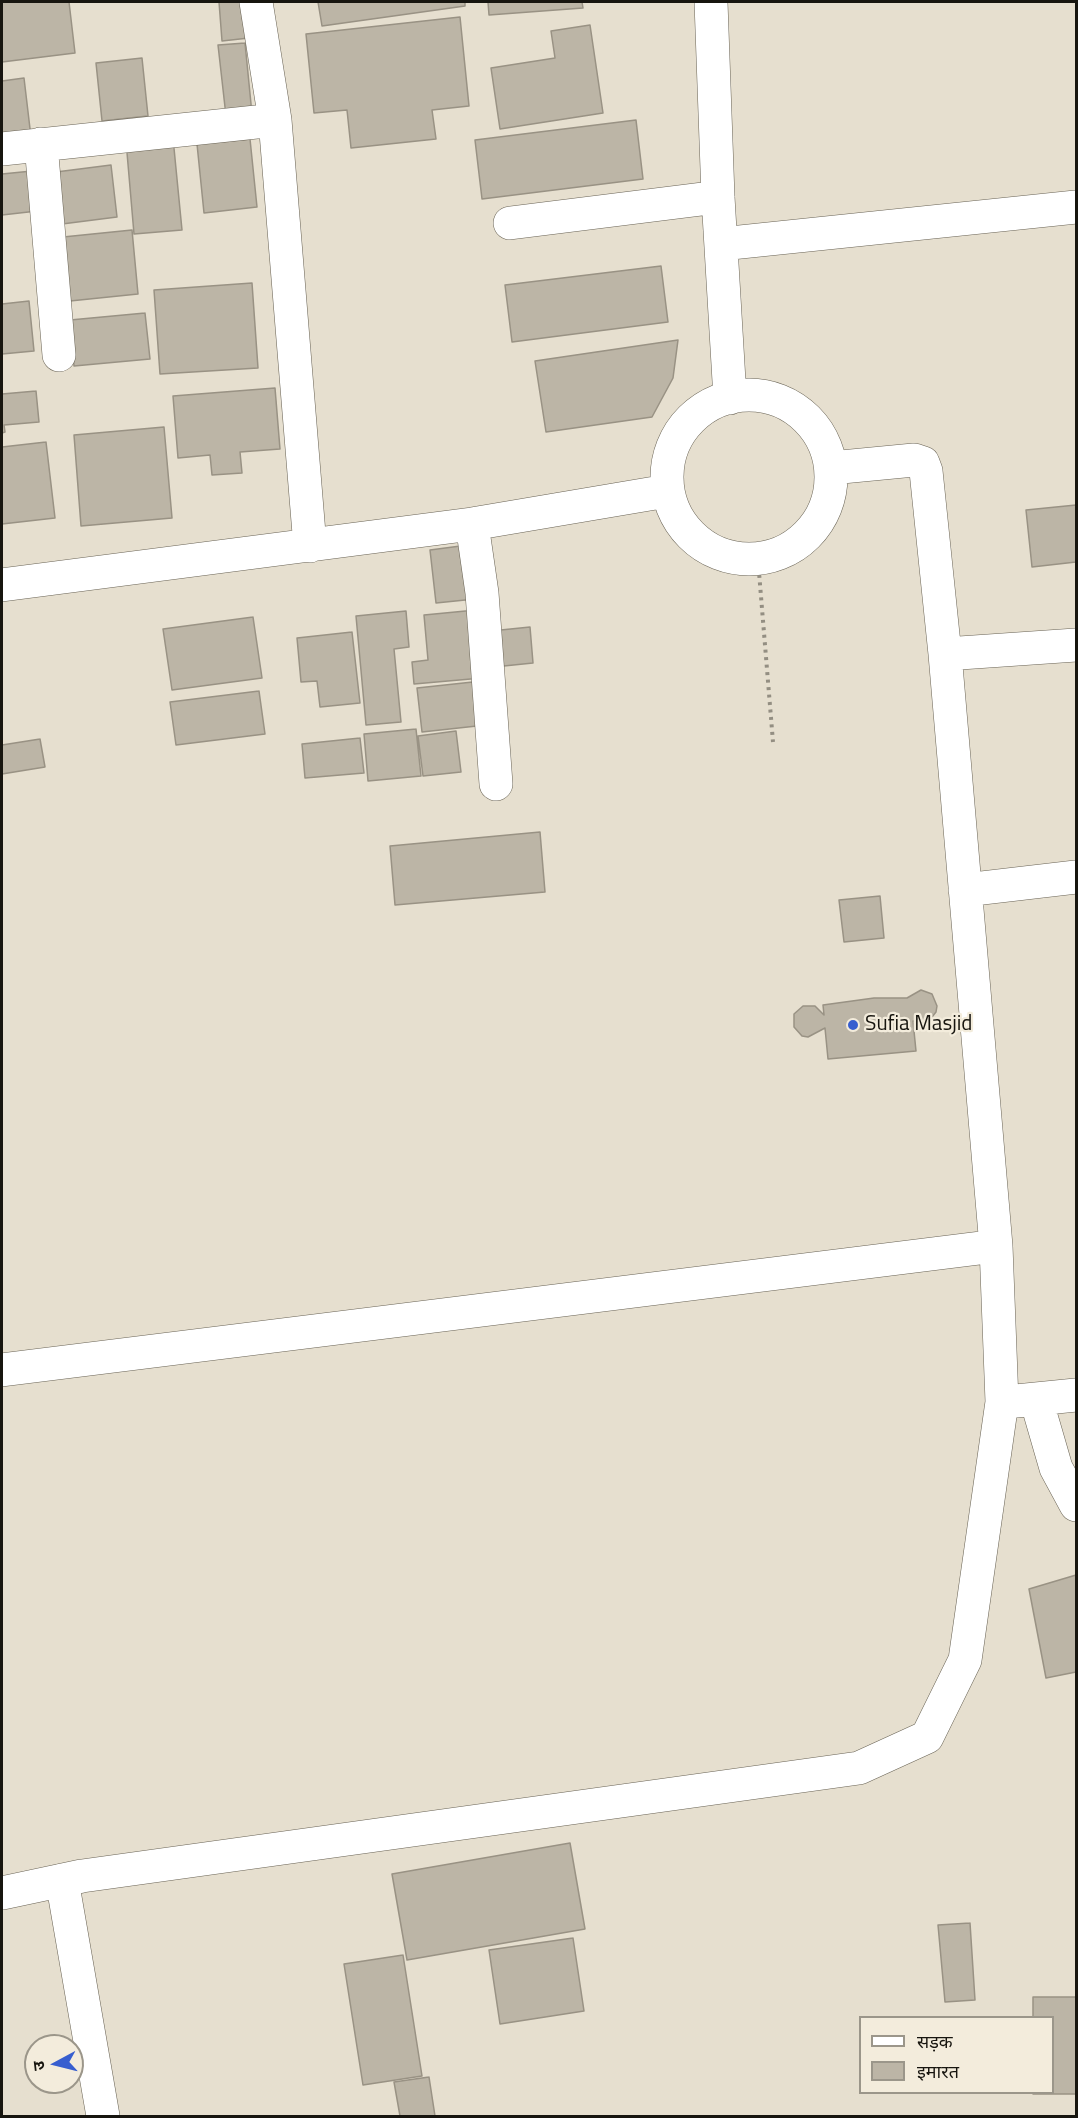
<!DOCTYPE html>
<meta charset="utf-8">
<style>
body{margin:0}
#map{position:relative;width:1078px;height:2118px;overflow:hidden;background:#e6dfcf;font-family:"Titillium Web","Noto Sans Devanagari",sans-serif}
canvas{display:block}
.frame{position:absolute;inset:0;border:3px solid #17150f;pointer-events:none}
.legend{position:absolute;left:859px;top:2016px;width:195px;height:78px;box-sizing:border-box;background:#f3ecdc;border:2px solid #9b968a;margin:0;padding:8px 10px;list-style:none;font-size:18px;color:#17150f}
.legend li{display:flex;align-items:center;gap:12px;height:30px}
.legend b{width:30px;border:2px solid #9b968a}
.north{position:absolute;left:24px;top:2034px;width:60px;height:60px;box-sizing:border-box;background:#f3ecdc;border:2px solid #9b968a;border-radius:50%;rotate:263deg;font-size:16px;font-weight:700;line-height:24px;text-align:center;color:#17150f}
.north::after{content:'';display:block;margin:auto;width:21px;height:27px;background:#375ecf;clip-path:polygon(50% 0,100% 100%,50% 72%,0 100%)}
</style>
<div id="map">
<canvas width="1078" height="2118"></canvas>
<div class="frame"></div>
<ul class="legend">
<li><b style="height:8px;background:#fff"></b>सड़क</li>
<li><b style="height:16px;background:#bcb5a6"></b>इमारत</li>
</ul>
<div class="north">उ</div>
</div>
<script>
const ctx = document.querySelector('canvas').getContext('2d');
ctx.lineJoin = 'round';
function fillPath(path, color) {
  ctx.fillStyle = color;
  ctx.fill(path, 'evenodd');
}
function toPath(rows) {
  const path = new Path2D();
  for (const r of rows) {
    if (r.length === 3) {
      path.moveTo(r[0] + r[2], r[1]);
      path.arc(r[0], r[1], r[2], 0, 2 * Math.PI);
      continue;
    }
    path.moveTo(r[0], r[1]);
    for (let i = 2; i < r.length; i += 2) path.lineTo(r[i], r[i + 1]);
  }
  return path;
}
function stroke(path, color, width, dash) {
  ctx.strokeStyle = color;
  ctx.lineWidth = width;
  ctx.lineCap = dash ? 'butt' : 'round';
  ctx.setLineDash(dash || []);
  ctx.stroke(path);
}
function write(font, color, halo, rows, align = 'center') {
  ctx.font = font + ' "Titillium Web",sans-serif';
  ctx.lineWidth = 4.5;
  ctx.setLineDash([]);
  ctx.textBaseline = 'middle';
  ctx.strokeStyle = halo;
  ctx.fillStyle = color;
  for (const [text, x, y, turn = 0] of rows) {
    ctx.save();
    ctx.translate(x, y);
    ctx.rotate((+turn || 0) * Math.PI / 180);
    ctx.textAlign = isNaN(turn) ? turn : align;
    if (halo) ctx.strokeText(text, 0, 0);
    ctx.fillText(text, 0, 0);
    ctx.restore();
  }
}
const building = toPath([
 [2,2,69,2,75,53,2,62,2,2],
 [219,2,246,2,249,38,222,41,219,2],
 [318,2,465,2,465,6,322,26,318,2],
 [488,2,582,2,583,8,489,15,488,2],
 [460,17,469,106,432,110,436,139,351,148,347,110,314,113,306,34,460,17],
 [590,25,603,113,500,129,491,68,555,58,551,31,590,25],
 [245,43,252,114,226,116,218,45,245,43],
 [142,58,148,116,102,121,96,63,142,58],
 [24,78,31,137,2,140,2,81,24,78],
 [636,120,643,179,482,199,475,140,636,120],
 [173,138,182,230,134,234,126,141,173,138],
 [250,139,257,207,204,213,197,144,250,139],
 [111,165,117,217,62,224,56,172,111,165],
 [42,170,46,210,2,215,2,174,42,170],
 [132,230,138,294,70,301,63,237,132,230],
 [661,266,668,322,512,342,505,285,661,266],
 [252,283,258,368,160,374,154,290,252,283],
 [29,301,34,351,2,354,2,304,29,301],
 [145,313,150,359,74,366,70,320,145,313],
 [678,340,673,378,652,417,546,432,535,361,678,340],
 [275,388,280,449,240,452,242,473,212,475,210,455,178,458,173,396,275,388],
 [36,391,39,422,4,425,5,432,2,433,2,394,36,391],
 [164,427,172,518,81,526,74,435,164,427],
 [46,442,55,518,2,524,2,447,46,442],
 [1076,505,1076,562,1032,567,1026,510,1076,505],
 [468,545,475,599,436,603,430,550,468,545],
 [476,610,482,678,414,684,412,662,428,660,424,615,476,610],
 [406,611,409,647,394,649,401,722,366,725,356,616,406,611],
 [253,617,262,678,172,690,163,629,253,617],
 [530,627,533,663,494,667,491,631,530,627],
 [352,632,360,703,320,707,317,681,301,682,297,638,352,632],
 [482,681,486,725,422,732,417,688,482,681],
 [259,691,265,734,176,745,170,702,259,691],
 [416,729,421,776,368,781,364,734,416,729],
 [456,731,461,772,423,776,418,736,456,731],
 [360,738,364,773,305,778,302,744,360,738],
 [40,739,45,767,2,774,2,745,40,739],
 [540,832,545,892,395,905,390,846,540,832],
 [880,896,884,938,844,942,839,900,880,896],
 [921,990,932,994,937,1006,936,1012,928,1022,913,1021,916,1051,828,1059,825,1028,808,1037,802,1036,794,1027,794,1014,803,1006,815,1006,824,1015,823,1005,874,998,907,998,921,990],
 [1076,1575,1076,1672,1046,1678,1029,1589,1076,1575],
 [570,1843,585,1929,407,1960,392,1874,570,1843],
 [970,1923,975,2000,945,2002,938,1925,970,1923],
 [573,1938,584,2011,500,2024,489,1950,573,1938],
 [403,1955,422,2076,363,2085,344,1964,403,1955],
 [1033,1997,1076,1997,1076,2094,1033,2094,1052,2092,1052,2018,1033,2018,1033,1997],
 [429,2077,435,2116,400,2116,394,2082,429,2077]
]);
fillPath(building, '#bcb5a6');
stroke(building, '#999284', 1.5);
const minor = toPath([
 [256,2,275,120,310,546],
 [711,2,718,197,730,398],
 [41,144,59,355],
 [2,149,275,120],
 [510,223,718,197],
 [721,244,1076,207],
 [749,477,82],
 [472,524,482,593,496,784],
 [2,585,472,524,667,491],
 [945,654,1076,645],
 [965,890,1076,877],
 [2,1370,996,1246],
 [1036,1399,1056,1468,1076,1505],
 [1016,1401,1076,1395],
 [62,1880,103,2116],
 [2,1893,82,1876,859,1768,927,1737,965,1660,1002,1402,996,1246,945,654,926,471,923,463,914,460,831,468]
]);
stroke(minor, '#696355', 34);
stroke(toPath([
 [758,560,773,742]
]), '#938e82', 4, [3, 4.5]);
stroke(minor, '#fff', 33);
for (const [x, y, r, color] of [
 [853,1025,6,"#375ecf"]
]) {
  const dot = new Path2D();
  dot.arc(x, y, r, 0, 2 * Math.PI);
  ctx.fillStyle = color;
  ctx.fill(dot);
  stroke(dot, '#f3ecdc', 2);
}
write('21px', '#17150f', '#f3ecdc', [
 ["Sufia Masjid",865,1025]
], 'left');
</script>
